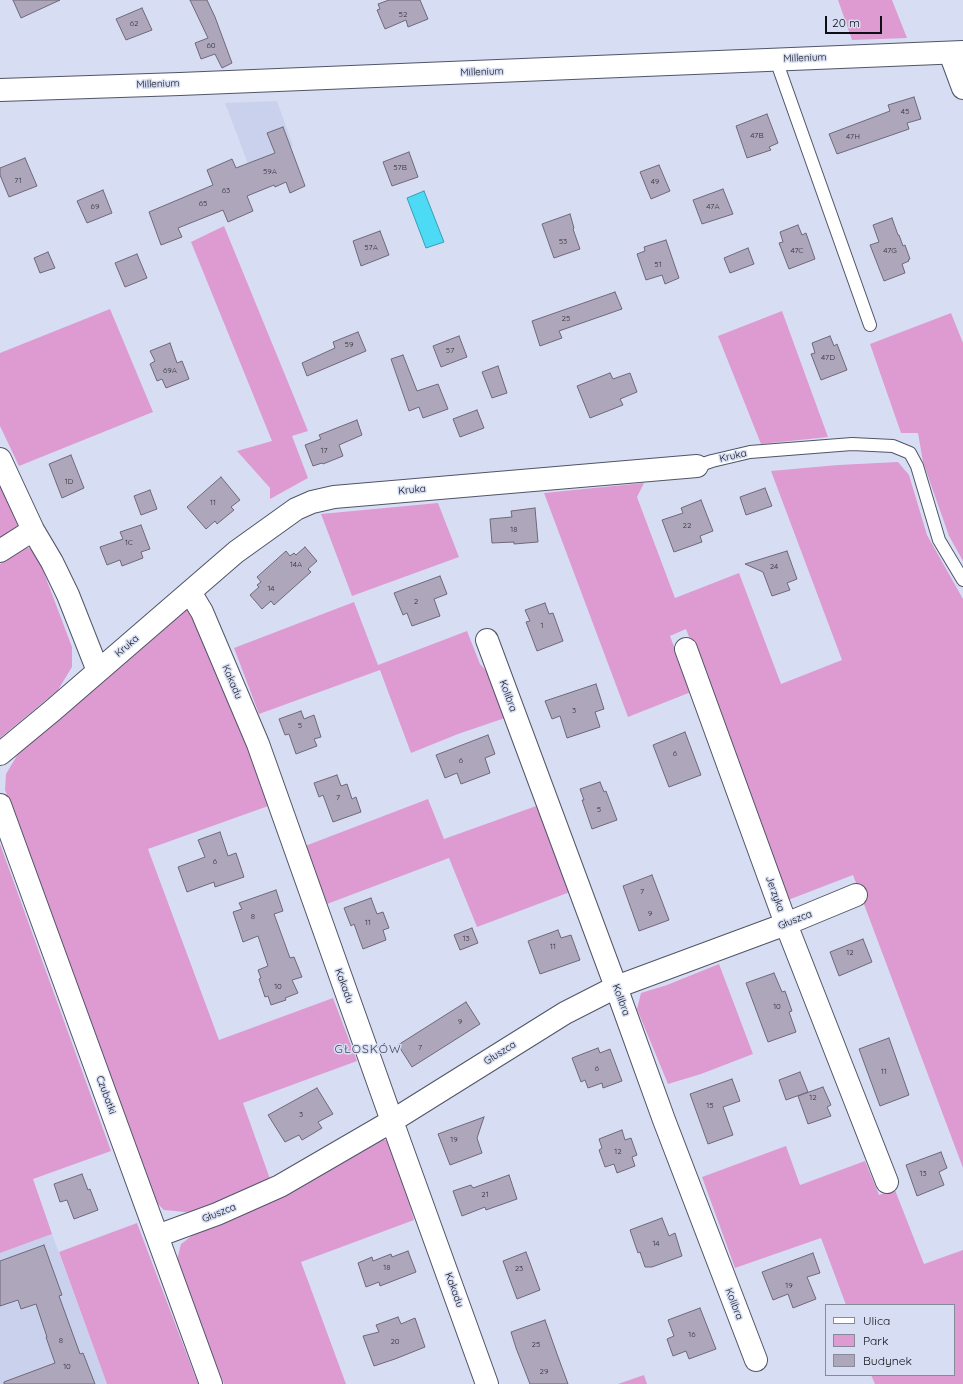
<!DOCTYPE html>
<meta charset="utf-8">
<style>
body{margin:0}
#map{position:relative;width:963px;height:1384px;overflow:hidden;background:#d7def3;font-family:Quicksand,sans-serif}
canvas{display:block}
.legend{position:absolute;left:825px;top:1304px;width:130px;height:72px;box-sizing:border-box;background:#d7def3;border:1px solid #868b9a;margin:0;padding:5px 7px;list-style:none;font-size:12px;color:#0d0f15}
.legend li{display:flex;align-items:center;gap:8px;height:20px}
.legend b{width:20px;border:1px solid #868b9a}
.scale{position:absolute;left:825px;top:16px;width:57px;height:18px;box-sizing:border-box;border:2px solid #0d0f15;border-top:0;padding-left:5px;font-size:12px;line-height:14px;white-space:nowrap;color:#0d0f15;-webkit-text-stroke:3px #d7def3;paint-order:stroke}
</style>
<div id="map">
<canvas width="963" height="1384"></canvas>
<ul class="legend">
<li><b style="height:5px;background:#fff"></b>Ulica</li>
<li><b style="height:11px;background:#de9bd2"></b>Park</li>
<li><b style="height:11px;background:#aea6ba"></b>Budynek</li>
</ul>
<div class="scale">20 m</div>
</div>
<script>
const ctx = document.querySelector('canvas').getContext('2d');
ctx.lineJoin = 'round';
function fillPath(path, color) {
  ctx.fillStyle = color;
  ctx.fill(path, 'evenodd');
}
function toPath(rows) {
  const path = new Path2D();
  for (const r of rows) {
    path.moveTo(r[0], r[1]);
    for (let i = 2; i < r.length; i += 2) path.lineTo(r[i], r[i + 1]);
  }
  return path;
}
function stroke(path, color, width, dash) {
  ctx.strokeStyle = color;
  ctx.lineWidth = width;
  ctx.lineCap = dash ? 'butt' : 'round';
  ctx.setLineDash(dash || []);
  ctx.stroke(path);
}
function write(font, color, halo, rows, align = 'center') {
  ctx.font = font + ' Quicksand,sans-serif';
  ctx.lineWidth = 3;
  ctx.setLineDash([]);
  ctx.textBaseline = 'middle';
  ctx.strokeStyle = halo;
  ctx.fillStyle = color;
  for (const [text, x, y, turn = 0] of rows) {
    ctx.save();
    ctx.translate(x, y);
    ctx.rotate((+turn || 0) * Math.PI / 180);
    ctx.textAlign = isNaN(turn) ? turn : align;
    if (halo) ctx.strokeText(text, 0, 0);
    ctx.fillText(text, 0, 0);
    ctx.restore();
  }
}
fillPath(toPath([
 [277,101,293,146,290,147,283,127,267,133,276,155,264,157,248,164,225,103],
 [52,1234,107,1384,0,1384,0,1253]
]), '#c9d1ed');
fillPath(toPath([
 [838,0,892,0,907,38,852,40],
 [224,226,308,431,292,436,308,478,270,499,270,488,237,451,272,441,191,242],
 [110,309,153,412,19,466,0,426,0,353],
 [782,311,828,437,761,444,718,336],
 [951,313,963,343,963,561,949,536,923,462,918,433,901,433,870,344],
 [898,462,909,475,927,535,963,599,963,1168,853,875,788,900,686,629,670,636,691,692,628,717,544,493,644,483,637,497,675,598,739,573,781,684,842,660,771,471,838,465],
 [0,482,20,526,0,540],
 [438,503,459,557,352,596,321,514],
 [27,547,35,552,41,565,72,647,72,667,58,690,0,738,0,564],
 [354,602,378,665,467,631,480,664,489,674,505,718,458,734,411,753,380,670,259,714,234,648],
 [189,608,200,628,271,805,148,849,219,1040,333,998,357,1061,243,1103,270,1179,208,1210,185,1212,164,1210,150,1196,5,790,6,774,18,754,178,611],
 [428,799,444,839,539,805,570,892,477,927,449,858,327,904,305,846],
 [0,844,111,1151,33,1179,52,1234,0,1253],
 [719,964,753,1054,701,1074,668,1084,637,1009,641,993,667,985],
 [376,1137,392,1142,414,1220,301,1262,346,1384,224,1384,179,1273,177,1260,181,1244,197,1232],
 [786,1146,800,1185,865,1161,879,1195,895,1190,924,1264,963,1250,963,1384,875,1384,871,1375,954,1375,954,1305,846,1305,821,1238,735,1268,702,1177],
 [137,1223,198,1384,107,1384,59,1252],
 [644,1375,647,1384,618,1384]
]), '#de9bd2');
const water = toPath([
 [424,191,444,242,426,248,407,198,424,191]
]);
fillPath(water, '#4cdaf5');
stroke(water, '#399db2', 1);
const building = toPath([
 [13,0,60,0,21,18,13,0],
 [190,0,207,0,215,17,232,63,222,68,215,54,201,59,195,43,208,38,190,0],
 [389,0,420,0,428,19,408,27,406,20,385,29,377,10,380,9,378,4,389,0],
 [142,8,152,30,126,40,116,19,142,8],
 [914,97,921,119,907,123,909,129,837,154,829,134,890,111,888,105,914,97],
 [767,114,778,143,769,147,771,150,747,158,736,126,767,114],
 [283,127,305,186,290,193,286,182,275,187,274,185,247,196,253,211,228,222,223,210,178,228,182,237,161,245,149,212,213,185,207,170,232,159,236,168,275,153,267,133,283,127],
 [409,152,418,177,392,186,383,162,409,152],
 [25,158,37,186,9,197,0,175,0,168,25,158],
 [659,165,670,191,651,199,640,172,659,165],
 [723,189,733,214,702,224,693,200,723,189],
 [103,190,112,213,87,223,77,201,103,190],
 [570,214,574,228,573,229,580,249,554,258,542,224,570,214],
 [892,218,898,235,899,235,903,246,905,245,910,259,908,260,909,261,902,264,905,273,884,281,870,245,879,242,873,225,892,218],
 [798,225,802,235,806,233,815,259,789,269,779,243,783,242,780,232,798,225],
 [380,231,389,255,361,266,353,241,380,231],
 [666,240,679,278,665,284,662,275,646,280,637,254,645,251,644,247,666,240],
 [748,248,754,264,730,273,724,258,748,248],
 [48,252,55,268,40,273,34,258,48,252],
 [137,254,147,278,125,287,115,263,137,254],
 [615,292,622,309,559,331,562,338,540,346,532,321,615,292],
 [358,332,366,351,307,376,302,363,335,348,333,342,358,332],
 [459,336,467,357,441,367,433,346,459,336],
 [830,336,834,346,837,344,847,370,821,380,811,354,815,353,812,343,830,336],
 [170,343,177,363,182,361,189,379,166,388,162,379,157,381,150,364,155,361,150,351,170,343],
 [403,355,417,391,438,384,448,409,423,418,419,407,409,411,391,359,403,355],
 [498,366,507,393,492,398,482,372,498,366],
 [610,373,613,379,630,373,637,392,620,399,623,405,590,418,577,386,610,373],
 [477,410,484,428,460,437,453,419,477,410],
 [357,420,362,435,339,445,343,456,323,464,322,463,313,466,305,445,321,439,319,435,357,420],
 [71,455,84,488,62,498,49,464,71,455],
 [221,477,240,500,231,507,234,510,217,524,215,521,206,529,187,507,221,477],
 [765,488,772,506,746,515,740,497,765,488],
 [150,490,157,509,141,515,134,496,150,490],
 [701,500,713,531,700,536,702,542,674,552,662,520,683,513,681,508,701,500],
 [535,508,538,542,514,544,514,542,492,543,490,519,512,517,511,511,535,508],
 [141,525,150,549,141,552,143,558,122,566,120,560,107,565,100,547,123,539,120,532,141,525],
 [305,547,317,561,308,569,311,572,274,605,271,601,262,609,250,595,259,587,257,585,261,582,257,577,286,551,290,556,294,553,296,555,305,547],
 [787,551,797,579,787,583,790,590,772,596,763,572,745,564,787,551],
 [440,576,447,594,434,599,440,616,412,626,407,613,403,615,394,593,440,576],
 [545,603,549,614,553,613,563,641,537,651,526,622,530,621,525,610,545,603],
 [596,684,604,709,595,712,600,727,567,738,560,716,552,719,545,701,596,684],
 [301,711,304,719,314,715,321,737,314,739,317,746,296,754,289,734,285,735,279,719,301,711],
 [685,732,701,775,669,787,653,745,685,732],
 [488,735,495,754,485,758,490,773,461,784,457,773,445,778,436,755,488,735],
 [337,775,341,786,347,784,352,799,356,797,361,812,333,822,323,795,319,797,314,783,337,775],
 [600,782,604,792,606,791,617,820,592,829,582,800,584,800,580,789,600,782],
 [220,832,228,856,236,853,244,877,215,887,214,882,187,892,178,867,205,857,198,840,220,832],
 [652,875,669,920,639,931,623,886,652,875],
 [276,890,283,911,274,914,290,958,294,957,302,977,292,980,298,993,285,998,286,1000,271,1005,268,996,265,997,259,979,261,978,258,970,268,966,258,936,243,942,233,912,242,909,239,903,276,890],
 [371,898,377,914,383,912,389,928,383,930,386,940,363,949,354,924,351,926,344,908,371,898],
 [472,928,478,943,460,950,454,935,472,928],
 [558,930,561,938,571,935,580,960,540,974,528,941,558,930],
 [863,939,872,962,839,976,830,952,863,939],
 [774,973,782,992,785,991,792,1011,789,1012,796,1032,768,1042,746,983,774,973],
 [466,1002,480,1024,412,1067,398,1045,466,1002],
 [889,1038,909,1095,880,1106,859,1049,889,1038],
 [598,1048,600,1053,610,1049,622,1081,603,1088,602,1083,588,1088,585,1080,581,1082,572,1058,598,1048],
 [800,1072,808,1092,786,1100,779,1080,800,1072],
 [732,1079,740,1101,723,1107,733,1135,708,1144,690,1094,732,1079],
 [823,1087,831,1105,827,1107,831,1116,808,1124,798,1096,823,1087],
 [317,1088,333,1114,318,1122,322,1128,314,1133,302,1140,299,1135,285,1142,268,1115,317,1088],
 [484,1117,477,1138,482,1153,450,1165,438,1134,484,1117],
 [622,1130,625,1140,631,1138,637,1155,632,1157,635,1166,617,1173,614,1164,605,1167,599,1150,602,1148,599,1139,622,1130],
 [941,1152,947,1168,939,1172,944,1185,917,1196,906,1165,941,1152],
 [82,1174,88,1190,90,1189,98,1210,74,1219,67,1200,60,1202,54,1184,82,1174],
 [509,1175,517,1199,486,1210,485,1207,462,1216,453,1191,471,1185,473,1188,509,1175],
 [662,1218,669,1236,675,1233,682,1256,652,1267,645,1267,640,1252,638,1253,630,1230,662,1218],
 [44,1245,62,1295,59,1296,80,1354,83,1353,95,1384,4,1384,4,1382,55,1363,46,1337,47,1337,36,1304,21,1309,18,1300,0,1306,0,1261,44,1245],
 [408,1251,416,1272,380,1286,379,1282,366,1287,358,1263,372,1257,373,1261,391,1254,392,1257,408,1251],
 [526,1252,540,1290,517,1299,503,1261,526,1252],
 [813,1253,820,1273,807,1277,816,1299,793,1308,788,1294,773,1300,762,1272,813,1253],
 [700,1308,716,1349,689,1359,686,1351,673,1356,667,1339,674,1336,668,1320,700,1308],
 [398,1317,401,1324,415,1318,425,1347,395,1359,374,1366,363,1336,379,1332,376,1325,398,1317],
 [545,1320,557,1354,568,1384,530,1384,516,1348,511,1332,545,1320]
]);
fillPath(building, '#aea6ba');
stroke(building, '#6f687b', 1);
const service = toPath([
 [776,60,870,325],
 [697,466,712,461,750,452,852,444,893,446,910,453,917,466,939,540,963,580]
]);
const minor = toPath([
 [950,53,963,88],
 [0,459,33,530,52,562,68,595,98,671],
 [0,551,33,530],
 [190,592,202,612,258,744,392,1121,487,1384],
 [487,640,616,987,664,1120,756,1360],
 [686,649,786,924,887,1182],
 [0,754,52,711,236,552,296,509,312,502,334,497,697,466],
 [0,805,211,1384],
 [157,1236,217,1214,280,1186,392,1121,565,1013,616,987,786,924,856,895]
]);
const tertiary = toPath([
 [0,90,180,84,963,52]
]);
stroke(service, '#505567', 14);
stroke(minor, '#505567', 24);
stroke(tertiary, '#505567', 24);
stroke(service, '#fff', 12);
stroke(minor, '#fff', 22);
stroke(tertiary, '#fff', 22);
write('8px', '#35353e', null, [
 ["52",403,15],
 ["62",134,24],
 ["60",211,46],
 ["45",905,112],
 ["47B",757,136],
 ["47H",853,137],
 ["57B",400,168],
 ["59A",270,172],
 ["71",18,181],
 ["49",655,182],
 ["63",226,191],
 ["65",203,204],
 ["69",95,207],
 ["47A",713,207],
 ["53",563,242],
 ["57A",371,248],
 ["47C",797,251],
 ["47G",890,251],
 ["51",658,265],
 ["25",566,319],
 ["59",349,345],
 ["57",450,351],
 ["47D",828,358],
 ["69A",170,371],
 ["17",324,451],
 ["1D",69,482],
 ["11",213,503],
 ["22",687,526],
 ["18",514,530],
 ["1C",129,543],
 ["14A",296,565],
 ["24",774,567],
 ["14",271,589],
 ["2",416,602],
 ["1",542,626],
 ["3",574,711],
 ["5",300,726],
 ["6",675,754],
 ["6",461,761],
 ["7",338,798],
 ["5",599,810],
 ["6",215,862],
 ["7",642,892],
 ["9",650,914],
 ["8",253,917],
 ["11",368,923],
 ["13",466,939],
 ["11",553,947],
 ["12",850,953],
 ["10",278,987],
 ["10",777,1007],
 ["9",460,1022],
 ["7",420,1048],
 ["6",597,1069],
 ["11",884,1072],
 ["12",813,1098],
 ["15",710,1106],
 ["3",301,1115],
 ["19",454,1140],
 ["12",618,1152],
 ["13",923,1174],
 ["21",485,1195],
 ["14",656,1244],
 ["18",387,1268],
 ["23",519,1269],
 ["19",789,1286],
 ["16",692,1335],
 ["8",61,1341],
 ["20",395,1342],
 ["25",536,1345],
 ["10",67,1367],
 ["29",544,1372]
]);
write('10px', '#0d0f15', '#d7def3', [
 ["Millenium",805,58,-2],
 ["Millenium",482,72,-2],
 ["Millenium",158,84,-2],
 ["Kruka",733,456,-13],
 ["Kruka",412,490,-5],
 ["Kruka",127,646,-41],
 ["Kakadu",232,682,67],
 ["Kolibra",508,696,70],
 ["Jerzyka",775,894,70],
 ["Głuszca",795,920,-22],
 ["Kakadu",344,986,70],
 ["Kolibra",621,1000,70],
 ["Głuszca",500,1053,-32],
 ["Czubatki",106,1095,70],
 ["Głuszca",219,1213,-22],
 ["Kakadu",454,1290,70],
 ["Kolibra",734,1304,69]
]);
ctx.letterSpacing = '1px';
write('12px', '#404556', '#d7def3', [
 ["GŁOSKÓW",368,1049]
]);
ctx.letterSpacing = '0px';
</script>
